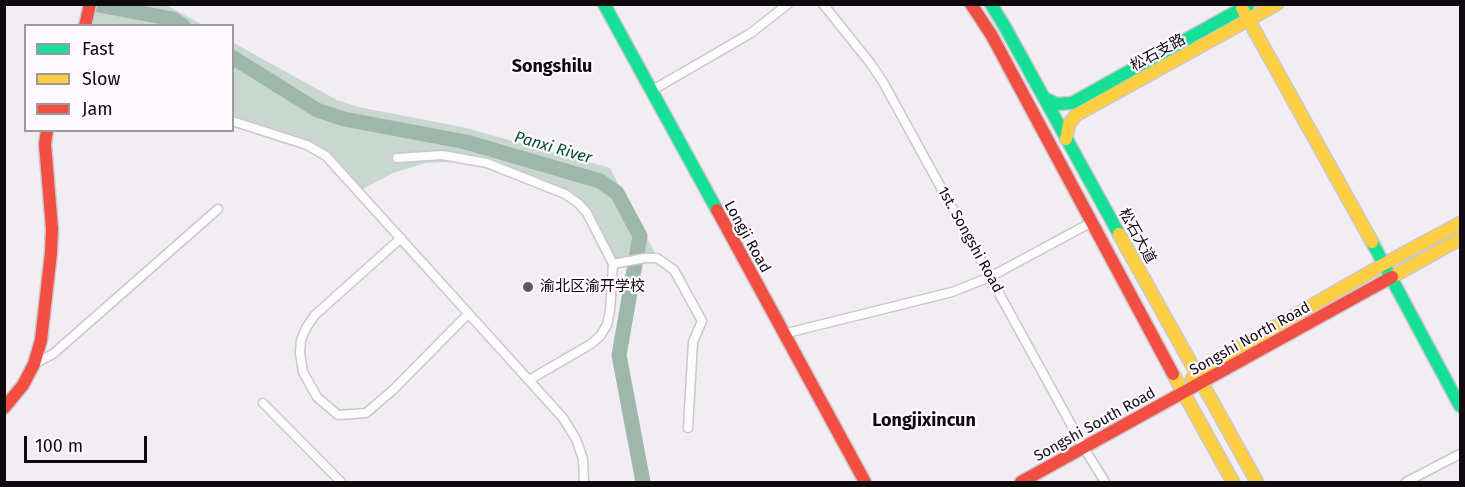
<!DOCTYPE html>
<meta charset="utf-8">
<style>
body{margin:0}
#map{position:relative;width:1465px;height:487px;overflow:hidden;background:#f2ecf3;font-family:"Fira Sans",sans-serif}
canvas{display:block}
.frame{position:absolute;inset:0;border:6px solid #0e0a0e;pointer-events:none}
.legend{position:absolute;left:24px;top:24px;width:210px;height:108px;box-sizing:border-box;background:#fef9fe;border:2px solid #9e999e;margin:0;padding:8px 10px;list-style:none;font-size:18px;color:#0e0a0e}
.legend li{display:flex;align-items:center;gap:12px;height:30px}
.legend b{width:30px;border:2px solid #9e999e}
.scale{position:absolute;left:24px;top:436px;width:123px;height:27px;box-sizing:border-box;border:3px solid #0e0a0e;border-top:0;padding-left:8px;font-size:18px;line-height:21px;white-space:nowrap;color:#0e0a0e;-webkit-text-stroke:4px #fef9fe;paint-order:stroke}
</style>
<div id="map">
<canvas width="1465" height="487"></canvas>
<div class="frame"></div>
<ul class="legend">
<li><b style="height:8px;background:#16e098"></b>Fast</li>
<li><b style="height:8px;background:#ffcf43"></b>Slow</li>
<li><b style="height:8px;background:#f24e42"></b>Jam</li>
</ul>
<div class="scale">100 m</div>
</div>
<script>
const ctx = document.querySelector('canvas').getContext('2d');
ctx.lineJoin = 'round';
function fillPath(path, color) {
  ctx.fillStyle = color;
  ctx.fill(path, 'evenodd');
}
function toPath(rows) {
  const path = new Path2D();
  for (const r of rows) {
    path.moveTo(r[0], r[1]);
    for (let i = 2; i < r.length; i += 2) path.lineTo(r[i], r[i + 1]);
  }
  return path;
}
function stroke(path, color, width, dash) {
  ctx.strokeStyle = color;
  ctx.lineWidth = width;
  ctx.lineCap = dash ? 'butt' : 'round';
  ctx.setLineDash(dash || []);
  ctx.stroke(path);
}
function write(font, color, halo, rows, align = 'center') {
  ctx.font = font + ' "Fira Sans","Noto Sans SC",sans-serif';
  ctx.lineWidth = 4.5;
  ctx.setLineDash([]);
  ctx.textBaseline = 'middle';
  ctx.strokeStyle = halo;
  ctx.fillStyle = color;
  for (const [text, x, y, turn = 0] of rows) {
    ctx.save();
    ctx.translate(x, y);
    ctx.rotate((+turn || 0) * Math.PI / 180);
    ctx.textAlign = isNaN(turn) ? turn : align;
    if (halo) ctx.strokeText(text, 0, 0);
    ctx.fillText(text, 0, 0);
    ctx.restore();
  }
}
fillPath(toPath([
 [96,4,166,5,203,25,90,26],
 [232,42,337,100,358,107,462,127,610,168,655,253,608,264,584,216,575,205,563,197,484,168,462,163,443,162,425,163,393,173,361,190,329,155,233,118]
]), '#c8d7d0');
stroke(toPath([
 [93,4,173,19,183,26],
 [232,57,317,110,344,119,466,142,600,181,617,193,640,236,619,355,643,482]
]), '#9db8aa', 15);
const street = toPath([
 [823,4,871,64,883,82,1084,448,1105,482],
 [651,91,751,33,788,4],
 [232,121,307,145,326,156,563,418,576,439,583,459,584,482],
 [397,158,442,155,487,163,565,194,578,203,587,213,613,264,610,311,607,325,600,336,591,344,529,380],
 [401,238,315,315,306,328,301,340,300,353,303,372,317,397,338,415,366,413,393,390,468,314],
 [613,264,645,258,657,258,674,270,702,321,693,342,688,428],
 [783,334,952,292,990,277,1092,222],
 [34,364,53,354,218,209],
 [263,403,341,482],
 [1406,482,1460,454]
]);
const fast = toPath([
 [604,4,717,210],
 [991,4,1005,27,1119,234],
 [1044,98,1057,104,1072,103,1248,5],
 [1372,242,1460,406]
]);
const slow = toPath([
 [1242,8,1372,242],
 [1066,139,1069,124,1076,115,1277,4],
 [1119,234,1257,482],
 [1392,277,1460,239],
 [1173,374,1233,482],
 [1192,379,1196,372,1384,264,1460,223]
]);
const jam = toPath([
 [971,4,992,36,1173,374],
 [85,26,90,4],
 [717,210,865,482],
 [4,408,23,385,34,364,41,340,51,253,52,229,45,144,47,130],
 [1021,482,1392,277]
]);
stroke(street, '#cbc7cc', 11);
stroke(fast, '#cbc7cc', 15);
stroke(slow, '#cbc7cc', 15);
stroke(jam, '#cbc7cc', 15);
stroke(street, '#fdfcfd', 8);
stroke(fast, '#16e098', 12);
stroke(slow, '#ffcf43', 12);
stroke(jam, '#f24e42', 12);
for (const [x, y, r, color] of [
 [528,287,6,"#5e595e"]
]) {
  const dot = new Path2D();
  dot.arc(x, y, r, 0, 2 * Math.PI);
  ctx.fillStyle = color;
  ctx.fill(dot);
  stroke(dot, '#fef9fe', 2);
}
write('15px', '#0e0a0e', '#fef9fe', [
 ["松石支路",1158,53,-29],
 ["松石大道",1137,236,61],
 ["Longji Road",747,237,61],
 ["1st. Songshi Road",970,240,61],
 ["Songshi North Road",1250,339,-29],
 ["Songshi South Road",1095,425,-29]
]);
write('15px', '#0e0a0e', '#fef9fe', [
 ["渝北区渝开学校",540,287]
], 'left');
write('italic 16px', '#004f30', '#fef9fe', [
 ["Panxi River",553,148,16]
]);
write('bold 18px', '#0e0a0e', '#fef9fe', [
 ["Songshilu",552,67],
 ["Longjixincun",924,421]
]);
</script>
